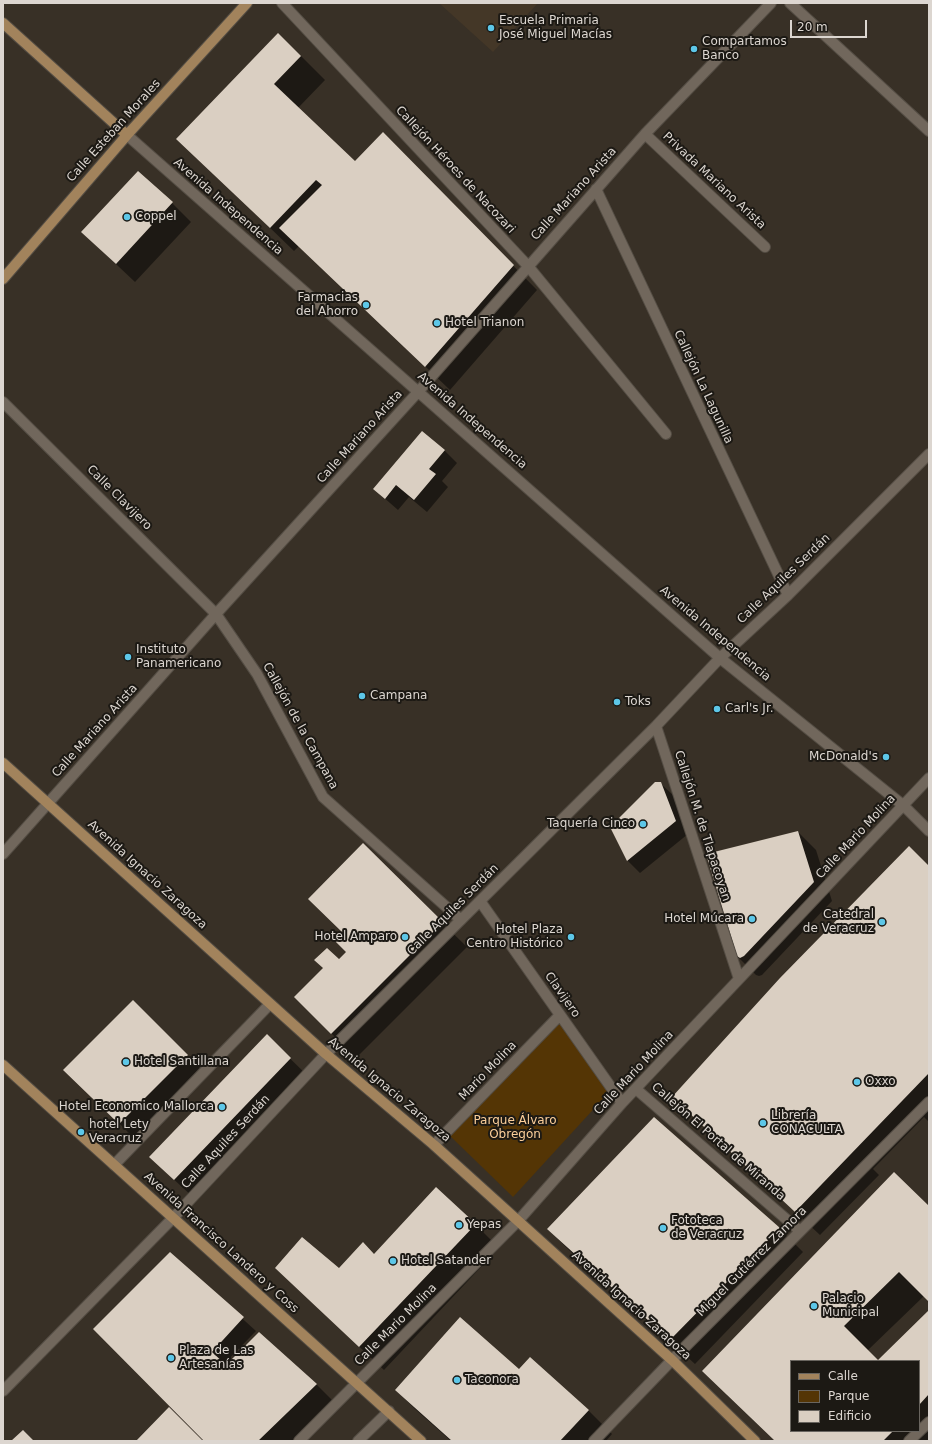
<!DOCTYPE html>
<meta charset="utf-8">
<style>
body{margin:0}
#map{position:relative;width:932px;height:1444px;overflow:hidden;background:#383026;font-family:"DejaVu Sans",sans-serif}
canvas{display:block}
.frame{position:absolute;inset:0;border:4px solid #dcd6d0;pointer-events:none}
.legend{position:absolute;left:790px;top:1360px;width:130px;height:72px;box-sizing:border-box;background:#1c1914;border:1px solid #69655f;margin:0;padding:5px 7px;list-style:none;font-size:12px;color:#dcd6d0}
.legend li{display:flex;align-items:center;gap:8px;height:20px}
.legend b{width:20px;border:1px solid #69655f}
.scale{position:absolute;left:790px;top:20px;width:77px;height:18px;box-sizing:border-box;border:2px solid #dcd6d0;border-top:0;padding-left:5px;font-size:12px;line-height:14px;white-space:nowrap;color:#dcd6d0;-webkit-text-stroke:3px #1c1914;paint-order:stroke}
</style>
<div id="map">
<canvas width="932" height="1444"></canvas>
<div class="frame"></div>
<ul class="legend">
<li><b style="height:5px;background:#a2835c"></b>Calle</li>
<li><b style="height:11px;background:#543505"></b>Parque</li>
<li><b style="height:11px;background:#dacfc2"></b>Edificio</li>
</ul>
<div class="scale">20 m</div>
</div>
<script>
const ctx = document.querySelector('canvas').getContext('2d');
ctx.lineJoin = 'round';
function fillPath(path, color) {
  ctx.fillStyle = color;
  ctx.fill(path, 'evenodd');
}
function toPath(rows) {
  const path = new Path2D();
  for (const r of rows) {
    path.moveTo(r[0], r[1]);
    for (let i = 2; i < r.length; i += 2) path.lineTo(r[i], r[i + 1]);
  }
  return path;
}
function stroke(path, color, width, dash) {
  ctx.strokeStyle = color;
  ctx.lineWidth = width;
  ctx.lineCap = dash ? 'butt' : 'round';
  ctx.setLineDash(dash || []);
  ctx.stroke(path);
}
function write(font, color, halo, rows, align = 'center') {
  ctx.font = font + ' "DejaVu Sans",sans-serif';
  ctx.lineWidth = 4;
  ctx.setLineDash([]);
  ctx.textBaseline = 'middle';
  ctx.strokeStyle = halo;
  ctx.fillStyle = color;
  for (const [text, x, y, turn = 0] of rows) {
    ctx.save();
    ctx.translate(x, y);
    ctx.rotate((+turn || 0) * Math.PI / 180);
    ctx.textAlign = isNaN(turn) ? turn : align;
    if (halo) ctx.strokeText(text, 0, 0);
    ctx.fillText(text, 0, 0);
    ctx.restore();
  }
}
fillPath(toPath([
 [439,3,538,3,493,52]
]), '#443727');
fillPath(toPath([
 [560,1015,612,1089,513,1197,446,1132]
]), '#543505');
fillPath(toPath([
 [301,56,325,80,298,108,355,162,407,158,537,290,450,390,299,246,294,251,178,139],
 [172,203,191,222,135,282,101,250],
 [444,450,457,463,442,481,448,487,427,512,409,497,398,510,374,489],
 [660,783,673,795,688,834,640,873,628,861,612,827],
 [798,832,816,850,832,901,762,975,759,976,756,975,737,956],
 [363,845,467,947,356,1058,295,997,347,952,344,933],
 [929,867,929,1122,924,1117,873,1169,879,1175,820,1235,698,1121],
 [133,1002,206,1074,138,1142,65,1070],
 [267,1036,309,1077,194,1198,169,1175],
 [929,1208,929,1301,924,1296,867,1351,877,1361,791,1361,791,1431,919,1431,919,1361,879,1361,929,1312,929,1441,775,1441,727,1395],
 [475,1224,499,1248,384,1370,276,1268,339,1270,374,1255],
 [779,1228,803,1252,695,1364,572,1253,548,1229],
 [170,1253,256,1331,224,1364,226,1366,316,1384,335,1403,301,1436,306,1441,205,1441],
 [519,1371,588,1410,612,1434,606,1441,451,1441,415,1409,396,1390]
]), '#0007');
fillPath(toPath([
 [278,33,301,56,274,84,355,161,383,132,514,265,425,367,279,228,322,185,316,180,270,228,176,139],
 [138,171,173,202,116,264,81,232],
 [422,431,445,450,429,469,436,474,414,500,396,485,385,499,373,489],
 [655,782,661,782,676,821,627,861,610,827],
 [798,831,814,882,744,956,740,958,737,956,706,854],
 [363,843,443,922,331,1034,294,997,323,968,314,960,327,948,339,959,346,952,335,941,343,933,308,899],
 [909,846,929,866,929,1073,795,1212,672,1097,780,978],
 [133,1000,188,1055,119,1124,63,1070],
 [267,1034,291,1058,174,1180,149,1157],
 [654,1117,780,1228,670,1340,547,1229],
 [894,1172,929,1206,929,1302,899,1272,844,1326,878,1360,929,1310,929,1394,919,1405,919,1361,791,1361,791,1431,893,1431,883,1441,775,1441,702,1371],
 [436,1187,476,1224,359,1347,275,1268,302,1237,339,1268,363,1242,374,1254],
 [170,1252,244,1317,212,1352,226,1365,259,1332,317,1384,258,1441,204,1441,93,1329],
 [460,1317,519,1369,530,1357,589,1410,560,1441,452,1441,395,1390],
 [169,1407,203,1441,136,1441],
 [23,1430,34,1441,11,1441]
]), '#dacfc2');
const minor = toPath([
 [282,3,528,266,666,434],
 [790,3,929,131],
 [645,134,765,247],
 [127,135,720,658,904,806,929,831],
 [596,189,788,595],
 [3,402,216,614,257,674,323,797,461,920],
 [656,726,739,979],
 [3,854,216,614,418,392,645,134,771,3],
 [480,901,622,1103],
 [636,1089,800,1231],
 [434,1145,560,1015],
 [114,1165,270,1004],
 [3,1391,173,1218,326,1054,656,726,720,658,788,595,929,454],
 [299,1441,518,1221,622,1103,929,778],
 [358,1441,389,1411],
 [594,1441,672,1360,929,1102],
 [909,1441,929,1422]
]);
const major = toPath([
 [3,23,127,135],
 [3,279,127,135,247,3],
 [3,763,326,1054,434,1145,672,1360,755,1441],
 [3,1065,421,1441]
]);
stroke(minor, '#544d44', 12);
stroke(major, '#544d44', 12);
stroke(minor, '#71675c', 10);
stroke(major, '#a2835c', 10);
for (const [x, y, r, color] of [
 [491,28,4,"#5dc7e8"],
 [694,49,4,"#5dc7e8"],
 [127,217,4,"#5dc7e8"],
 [366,305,4,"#5dc7e8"],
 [437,323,4,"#5dc7e8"],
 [128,657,4,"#5dc7e8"],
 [362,696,4,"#5dc7e8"],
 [617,702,4,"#5dc7e8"],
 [717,709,4,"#5dc7e8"],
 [886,757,4,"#5dc7e8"],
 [643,824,4,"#5dc7e8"],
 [752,919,4,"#5dc7e8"],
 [882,922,4,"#5dc7e8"],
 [405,937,4,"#5dc7e8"],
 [571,937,4,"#5dc7e8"],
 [126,1062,4,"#5dc7e8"],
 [857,1082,4,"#5dc7e8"],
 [222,1107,4,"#5dc7e8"],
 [763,1123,4,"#5dc7e8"],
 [81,1132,4,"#5dc7e8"],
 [459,1225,4,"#5dc7e8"],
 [663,1228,4,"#5dc7e8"],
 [393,1261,4,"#5dc7e8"],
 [814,1306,4,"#5dc7e8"],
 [171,1358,4,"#5dc7e8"],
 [457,1380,4,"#5dc7e8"]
]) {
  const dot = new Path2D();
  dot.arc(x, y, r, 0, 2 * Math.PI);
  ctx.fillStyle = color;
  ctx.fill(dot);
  stroke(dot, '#1c1914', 1.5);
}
write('12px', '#dcd6d0', '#1c1914', [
 ["Escuela Primaria",499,21],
 ["José Miguel Macías",499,35],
 ["Compartamos",702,42],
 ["Banco",702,56],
 ["Coppel",135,217],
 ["Farmacias",358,298,"right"],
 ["del Ahorro",358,312,"right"],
 ["Hotel Trianon",445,323],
 ["Instituto",136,650],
 ["Panamericano",136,664],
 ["Campana",370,696],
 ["Toks",625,702],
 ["Carl's Jr.",725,709],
 ["McDonald's",878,757,"right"],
 ["Taquería Cinco",635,824,"right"],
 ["Catedral",874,915,"right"],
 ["de Veracruz",874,929,"right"],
 ["Hotel Múcara",744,919,"right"],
 ["Hotel Plaza",563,930,"right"],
 ["Centro Histórico",563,944,"right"],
 ["Hotel Amparo",397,937,"right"],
 ["Hotel Santillana",134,1062],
 ["Oxxo",865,1082],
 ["Hotel Economico Mallorca",214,1107,"right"],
 ["Librería",771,1116],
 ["CONACULTA",771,1130],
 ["hotel Lety",89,1125],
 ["Veracruz",89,1139],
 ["Fototeca",671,1221],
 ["de Veracruz",671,1235],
 ["Yepas",467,1225],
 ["Hotel Satander",401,1261],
 ["Palacio",822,1299],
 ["Municipal",822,1313],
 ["Plaza de Las",179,1351],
 ["Artesanías",179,1365],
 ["Taconora",465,1380]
], 'left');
write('12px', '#dcd6d0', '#1c1914', [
 ["Calle Esteban Morales",114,131,-48],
 ["Callejón Héroes de Nacozari",455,170,47],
 ["Privada Mariano Arista",714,181,43],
 ["Calle Mariano Arista",574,194,-48],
 ["Avenida Independencia",228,207,41],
 ["Callejón La Lagunilla",703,387,65],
 ["Avenida Independencia",472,421,41],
 ["Calle Mariano Arista",360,437,-48],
 ["Calle Clavijero",119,498,45],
 ["Calle Aquiles Serdán",784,579,-44],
 ["Avenida Independencia",715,634,40],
 ["Callejón de la Campana",300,726,61],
 ["Calle Mariano Arista",95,731,-48],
 ["Callejón M. de Tlapacoyan",702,826,72],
 ["Calle Mario Molina",856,837,-47],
 ["Avenida Ignacio Zaragoza",147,875,42],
 ["Calle Aquiles Serdán",453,910,-45],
 ["Clavijero",562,995,55],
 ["Mario Molina",488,1071,-46],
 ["Calle Mario Molina",634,1073,-47],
 ["Avenida Ignacio Zaragoza",389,1090,40],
 ["Calle Aquiles Serdán",226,1142,-47],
 ["Callejón El Portal de Miranda",718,1142,41],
 ["Avenida Francisco Landero y Coss",221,1243,42],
 ["Miguel Gutiérrez Zamora",752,1262,-45],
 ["Avenida Ignacio Zaragoza",631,1306,42],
 ["Calle Mario Molina",396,1325,-45]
]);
write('12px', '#fbce99', '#1c1914', [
 ["Parque Álvaro",515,1121],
 ["Obregón",515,1135]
]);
</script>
